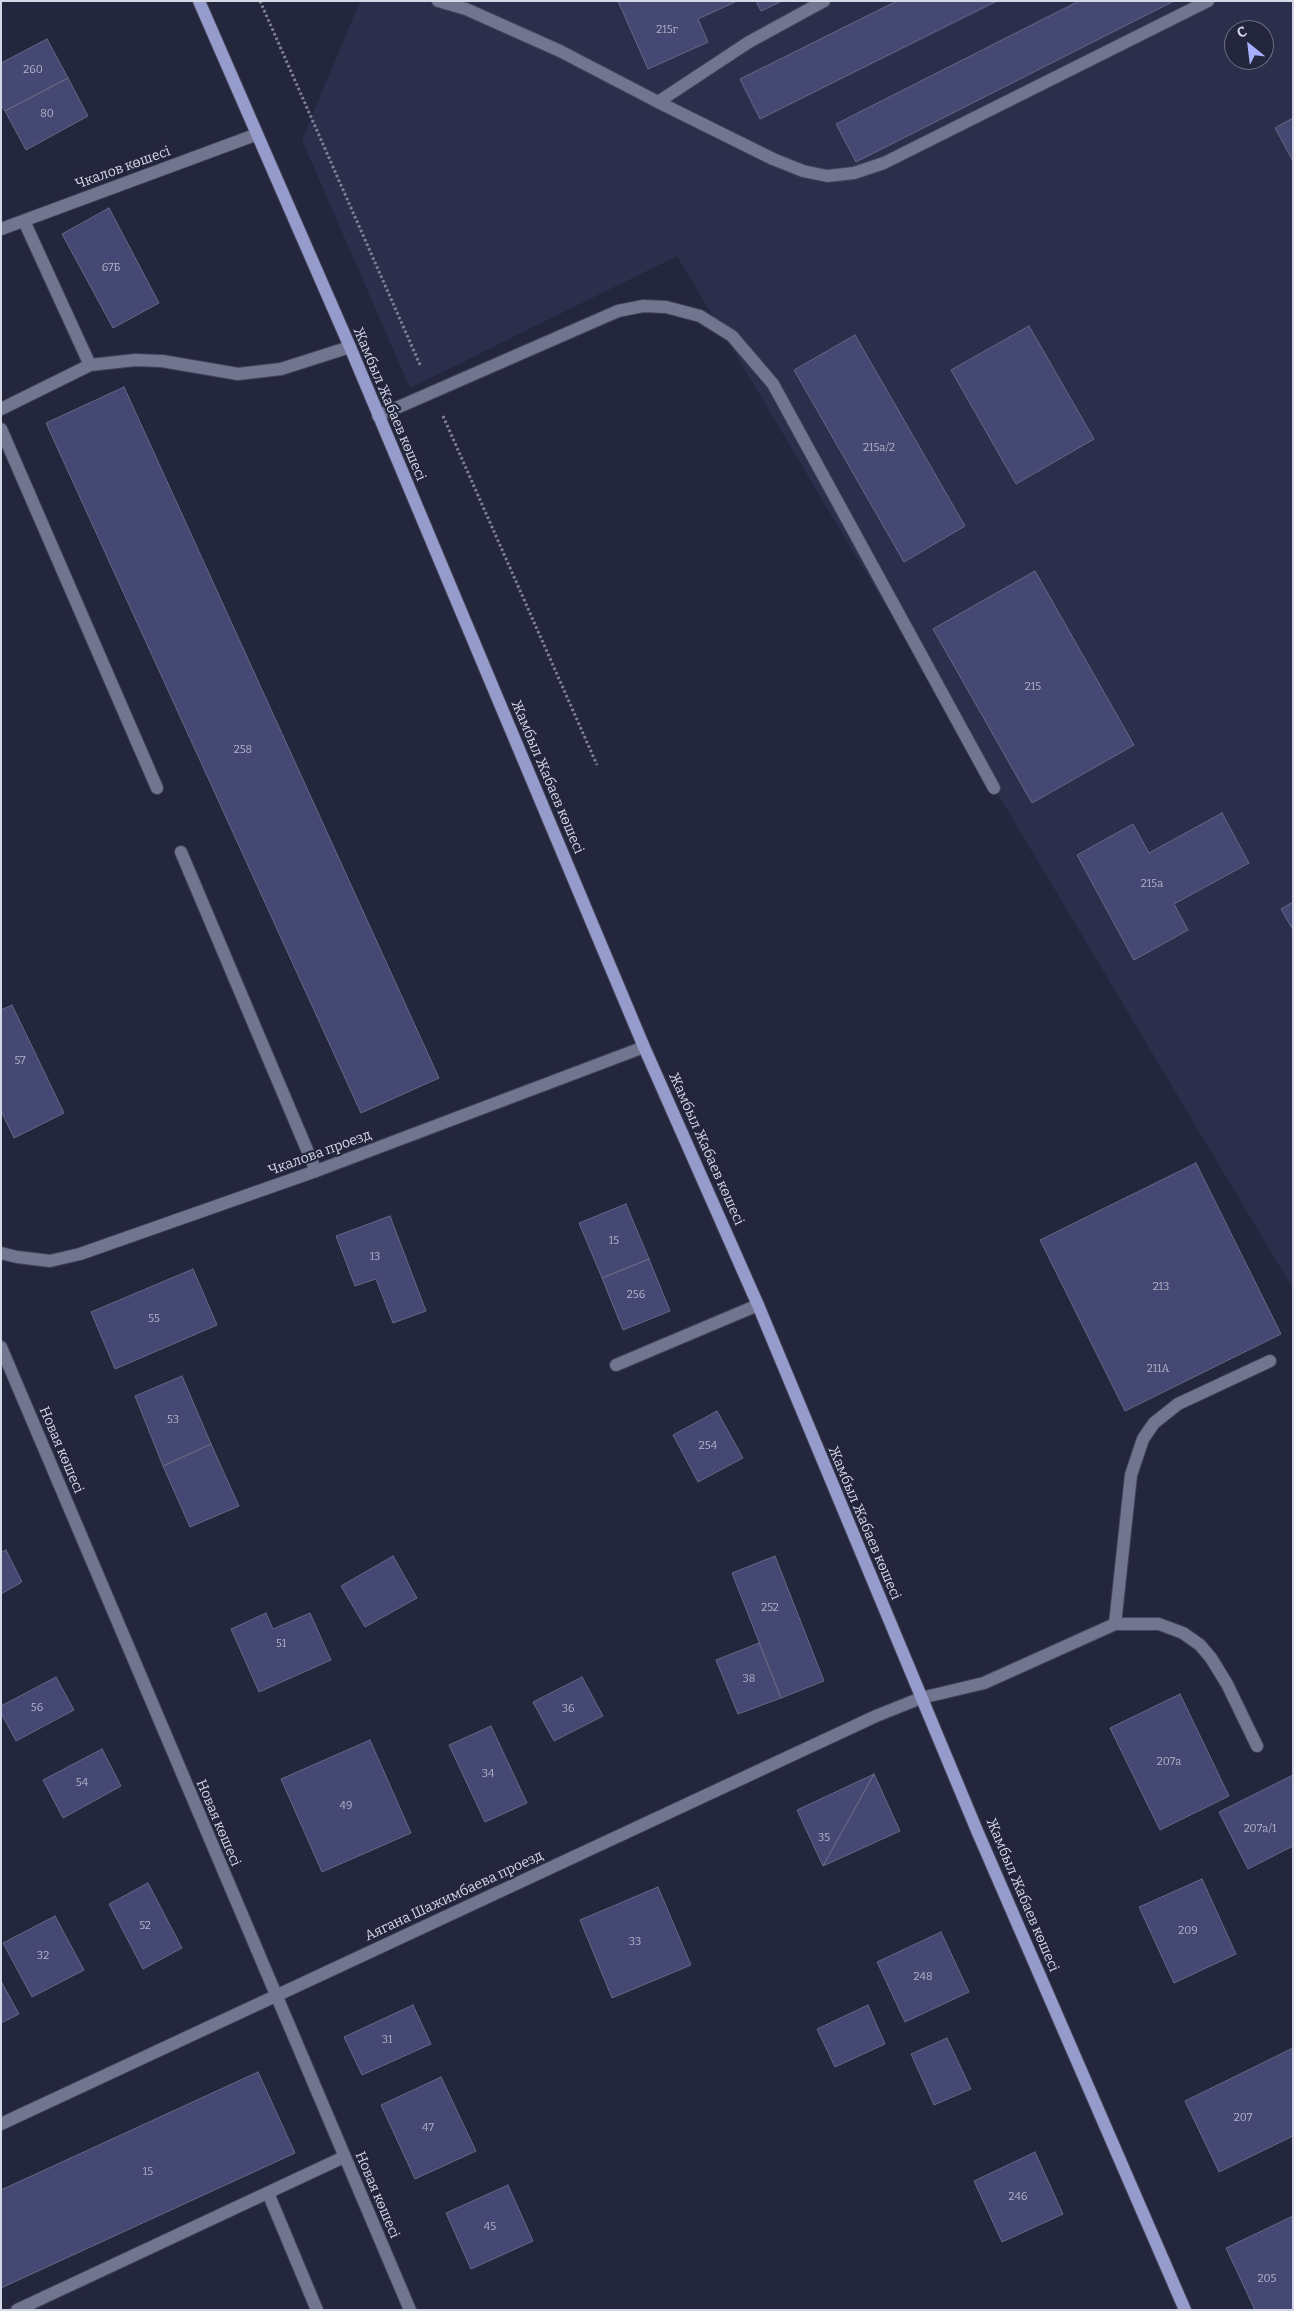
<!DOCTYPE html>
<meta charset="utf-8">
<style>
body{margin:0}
#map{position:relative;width:1294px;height:2311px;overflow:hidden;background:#24263d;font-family:Bitter,serif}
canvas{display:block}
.frame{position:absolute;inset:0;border:2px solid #d5d8e7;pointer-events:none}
.north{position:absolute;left:1224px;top:20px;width:50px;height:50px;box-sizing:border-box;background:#24263d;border:1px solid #6b6d81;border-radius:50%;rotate:331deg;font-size:14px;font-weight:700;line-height:20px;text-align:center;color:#d5d8e7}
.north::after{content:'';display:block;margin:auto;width:18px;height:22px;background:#a8b0fc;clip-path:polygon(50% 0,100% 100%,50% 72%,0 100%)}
</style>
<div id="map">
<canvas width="1294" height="2311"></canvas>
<div class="frame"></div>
<div class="north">С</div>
</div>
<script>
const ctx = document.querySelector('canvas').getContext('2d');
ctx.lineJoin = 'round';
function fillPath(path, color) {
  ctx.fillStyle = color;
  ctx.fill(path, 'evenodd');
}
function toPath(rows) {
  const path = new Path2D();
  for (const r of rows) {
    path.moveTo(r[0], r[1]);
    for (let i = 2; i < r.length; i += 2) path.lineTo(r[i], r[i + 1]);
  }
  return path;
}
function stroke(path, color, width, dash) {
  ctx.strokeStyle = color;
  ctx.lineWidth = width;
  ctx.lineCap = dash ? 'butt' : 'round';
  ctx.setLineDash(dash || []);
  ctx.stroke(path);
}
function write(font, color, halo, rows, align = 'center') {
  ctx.font = font + ' Bitter,serif';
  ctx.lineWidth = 4.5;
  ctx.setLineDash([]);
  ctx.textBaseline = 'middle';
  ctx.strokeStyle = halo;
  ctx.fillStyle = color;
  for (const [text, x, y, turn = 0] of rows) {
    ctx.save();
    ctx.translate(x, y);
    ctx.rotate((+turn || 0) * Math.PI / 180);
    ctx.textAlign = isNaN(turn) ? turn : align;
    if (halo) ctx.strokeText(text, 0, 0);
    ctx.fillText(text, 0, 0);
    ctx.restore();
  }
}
fillPath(toPath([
 [360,1,1293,1,1293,1289,677,256,410,388,302,140],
 [1234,30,1264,30,1264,60,1234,60]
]), '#2c2f4c');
const building = toPath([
 [618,1,735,1,735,2,698,19,708,42,648,69,618,1],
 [756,1,782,1,761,11,756,1],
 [897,1,997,1,760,119,740,79,897,1],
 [1079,1,1174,1,856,162,836,124,1079,1],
 [47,39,68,78,5,111,1,105,1,63,47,39],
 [68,78,88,116,26,150,5,111,68,78],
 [1293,118,1293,161,1275,128,1293,118],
 [109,208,159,303,113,328,62,234,109,208],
 [1029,326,1094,439,1016,484,951,370,1029,326],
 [855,335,965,526,904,562,794,370,855,335],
 [124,387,439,1078,361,1113,46,423,124,387],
 [1035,571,1134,745,1032,803,933,629,1035,571],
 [1222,813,1249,863,1174,904,1188,930,1134,960,1077,855,1133,824,1149,853,1222,813],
 [1293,902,1293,930,1281,909,1293,902],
 [12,1005,64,1113,14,1138,1,1111,1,1010,12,1005],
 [1196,1163,1281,1334,1125,1411,1040,1240,1196,1163],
 [626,1204,649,1259,602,1278,579,1223,626,1204],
 [390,1216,426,1311,393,1323,376,1279,355,1286,336,1236,390,1216],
 [649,1259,670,1311,623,1330,602,1278,649,1259],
 [193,1269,217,1325,115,1369,91,1312,193,1269],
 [182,1376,211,1444,163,1466,135,1396,182,1376],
 [717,1411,743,1458,698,1482,673,1435,717,1411],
 [211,1444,239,1506,190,1527,163,1466,211,1444],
 [6,1550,22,1582,1,1594,1,1552,6,1550],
 [393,1556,417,1598,365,1627,341,1586,393,1556],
 [775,1556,824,1681,781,1698,732,1573,775,1556],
 [266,1613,273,1629,310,1613,331,1660,259,1692,231,1629,266,1613],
 [759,1643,781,1698,738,1714,716,1660,759,1643],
 [56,1677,74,1710,16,1741,1,1713,1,1706,56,1677],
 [582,1677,603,1716,554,1741,533,1702,582,1677],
 [1180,1694,1229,1796,1160,1830,1110,1728,1180,1694],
 [491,1726,527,1803,485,1822,449,1745,491,1726],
 [370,1740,411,1833,322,1872,281,1779,370,1740],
 [102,1749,121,1786,63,1818,43,1780,102,1749],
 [874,1774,823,1866,797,1810,874,1774],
 [874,1774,900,1831,823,1866,874,1774],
 [1293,1775,1293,1846,1248,1869,1219,1812,1293,1775],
 [1202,1879,1236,1954,1174,1983,1139,1907,1202,1879],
 [148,1883,182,1948,143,1969,109,1904,148,1883],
 [658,1887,691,1965,612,1998,580,1920,658,1887],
 [55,1916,84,1970,32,1997,3,1943,55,1916],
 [941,1932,969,1992,905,2022,877,1962,941,1932],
 [1,1981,19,2014,1,2023,1,1981],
 [413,2005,431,2044,362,2075,344,2037,413,2005],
 [868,2005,885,2044,835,2067,817,2029,868,2005],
 [947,2038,971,2089,934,2105,911,2054,947,2038],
 [1293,2048,1293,2136,1219,2172,1185,2101,1293,2048],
 [258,2072,295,2153,1,2288,1,2190,258,2072],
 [441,2077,476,2151,415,2179,381,2105,441,2077],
 [1035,2152,1063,2214,1002,2242,974,2181,1035,2152],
 [508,2185,533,2241,471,2269,446,2213,508,2185],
 [1293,2216,1293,2310,1255,2310,1226,2248,1293,2216]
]);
fillPath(building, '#444872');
stroke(building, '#656984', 1);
const lane = toPath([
 [438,1,466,9,560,51,658,102,749,42,824,1],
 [658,102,773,159,803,171,827,176,854,173,884,163,1208,1],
 [90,365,135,360,162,361,238,374,281,369,350,347],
 [1,409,90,365,24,221],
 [378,416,618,311,643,306,666,307,700,316,732,336,773,384,994,788],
 [1,429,157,788],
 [181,852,316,1171],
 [616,1365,758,1305],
 [1115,1624,1131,1475,1143,1439,1154,1423,1178,1404,1270,1361],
 [921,1698,984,1683,1115,1624,1159,1624,1183,1633,1200,1645,1211,1658,1227,1684,1257,1746],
 [268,2193,317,2310],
 [17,2310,344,2157]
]);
const street = toPath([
 [1,229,255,135],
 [1,1253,17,1257,50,1261,80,1254,316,1171,644,1047],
 [1,1347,410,2310],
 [1,2124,876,1716,921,1698]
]);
const primary = toPath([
 [199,1,350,347,644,1047,758,1305,978,1833,1185,2310]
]);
stroke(lane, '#424357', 14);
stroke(street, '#424357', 14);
stroke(primary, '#424357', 14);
stroke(toPath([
 [260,1,421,367],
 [443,416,597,765]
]), '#7e8093', 3, [2.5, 2.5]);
stroke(lane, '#717590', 12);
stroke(street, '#717590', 12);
stroke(primary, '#959bcb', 12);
write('11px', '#b1b4ca', null, [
 ["215г",667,30],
 ["260",33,70],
 ["80",47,114],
 ["67Б",111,268],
 ["215а/2",879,448],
 ["215",1033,687],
 ["258",243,750],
 ["215а",1152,884],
 ["57",20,1061],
 ["15",614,1241],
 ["13",375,1257],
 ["213",1161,1287],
 ["256",636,1295],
 ["55",154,1319],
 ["211A",1158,1369],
 ["53",173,1420],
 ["254",708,1446],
 ["252",770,1608],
 ["51",281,1644],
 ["38",749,1679],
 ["56",37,1708],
 ["36",568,1709],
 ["207а",1169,1762],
 ["34",488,1774],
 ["54",82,1783],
 ["49",346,1806],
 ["207а/1",1260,1829],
 ["35",824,1838],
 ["52",145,1926],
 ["209",1188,1931],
 ["33",635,1942],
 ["32",43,1956],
 ["248",923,1977],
 ["31",387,2040],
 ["207",1243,2118],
 ["47",428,2128],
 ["15",148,2172],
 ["246",1018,2197],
 ["45",490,2227],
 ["205",1267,2279]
]);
write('14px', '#d5d8e7', '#24263d', [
 ["Чкалов көшесі",123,168,-20],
 ["Жамбыл Жабаев көшесі",389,404,67],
 ["Жамбыл Жабаев көшесі",547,777,67],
 ["Жамбыл Жабаев көшесі",706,1149,66],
 ["Чкалова проезд",320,1153,-20],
 ["Новая көшесі",61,1450,67],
 ["Жамбыл Жабаев көшесі",864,1523,67],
 ["Новая көшесі",218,1823,67],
 ["Жамбыл Жабаев көшесі",1022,1895,67],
 ["Аягана Шажимбаева проезд",454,1896,-25],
 ["Новая көшесі",377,2195,67]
]);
</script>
